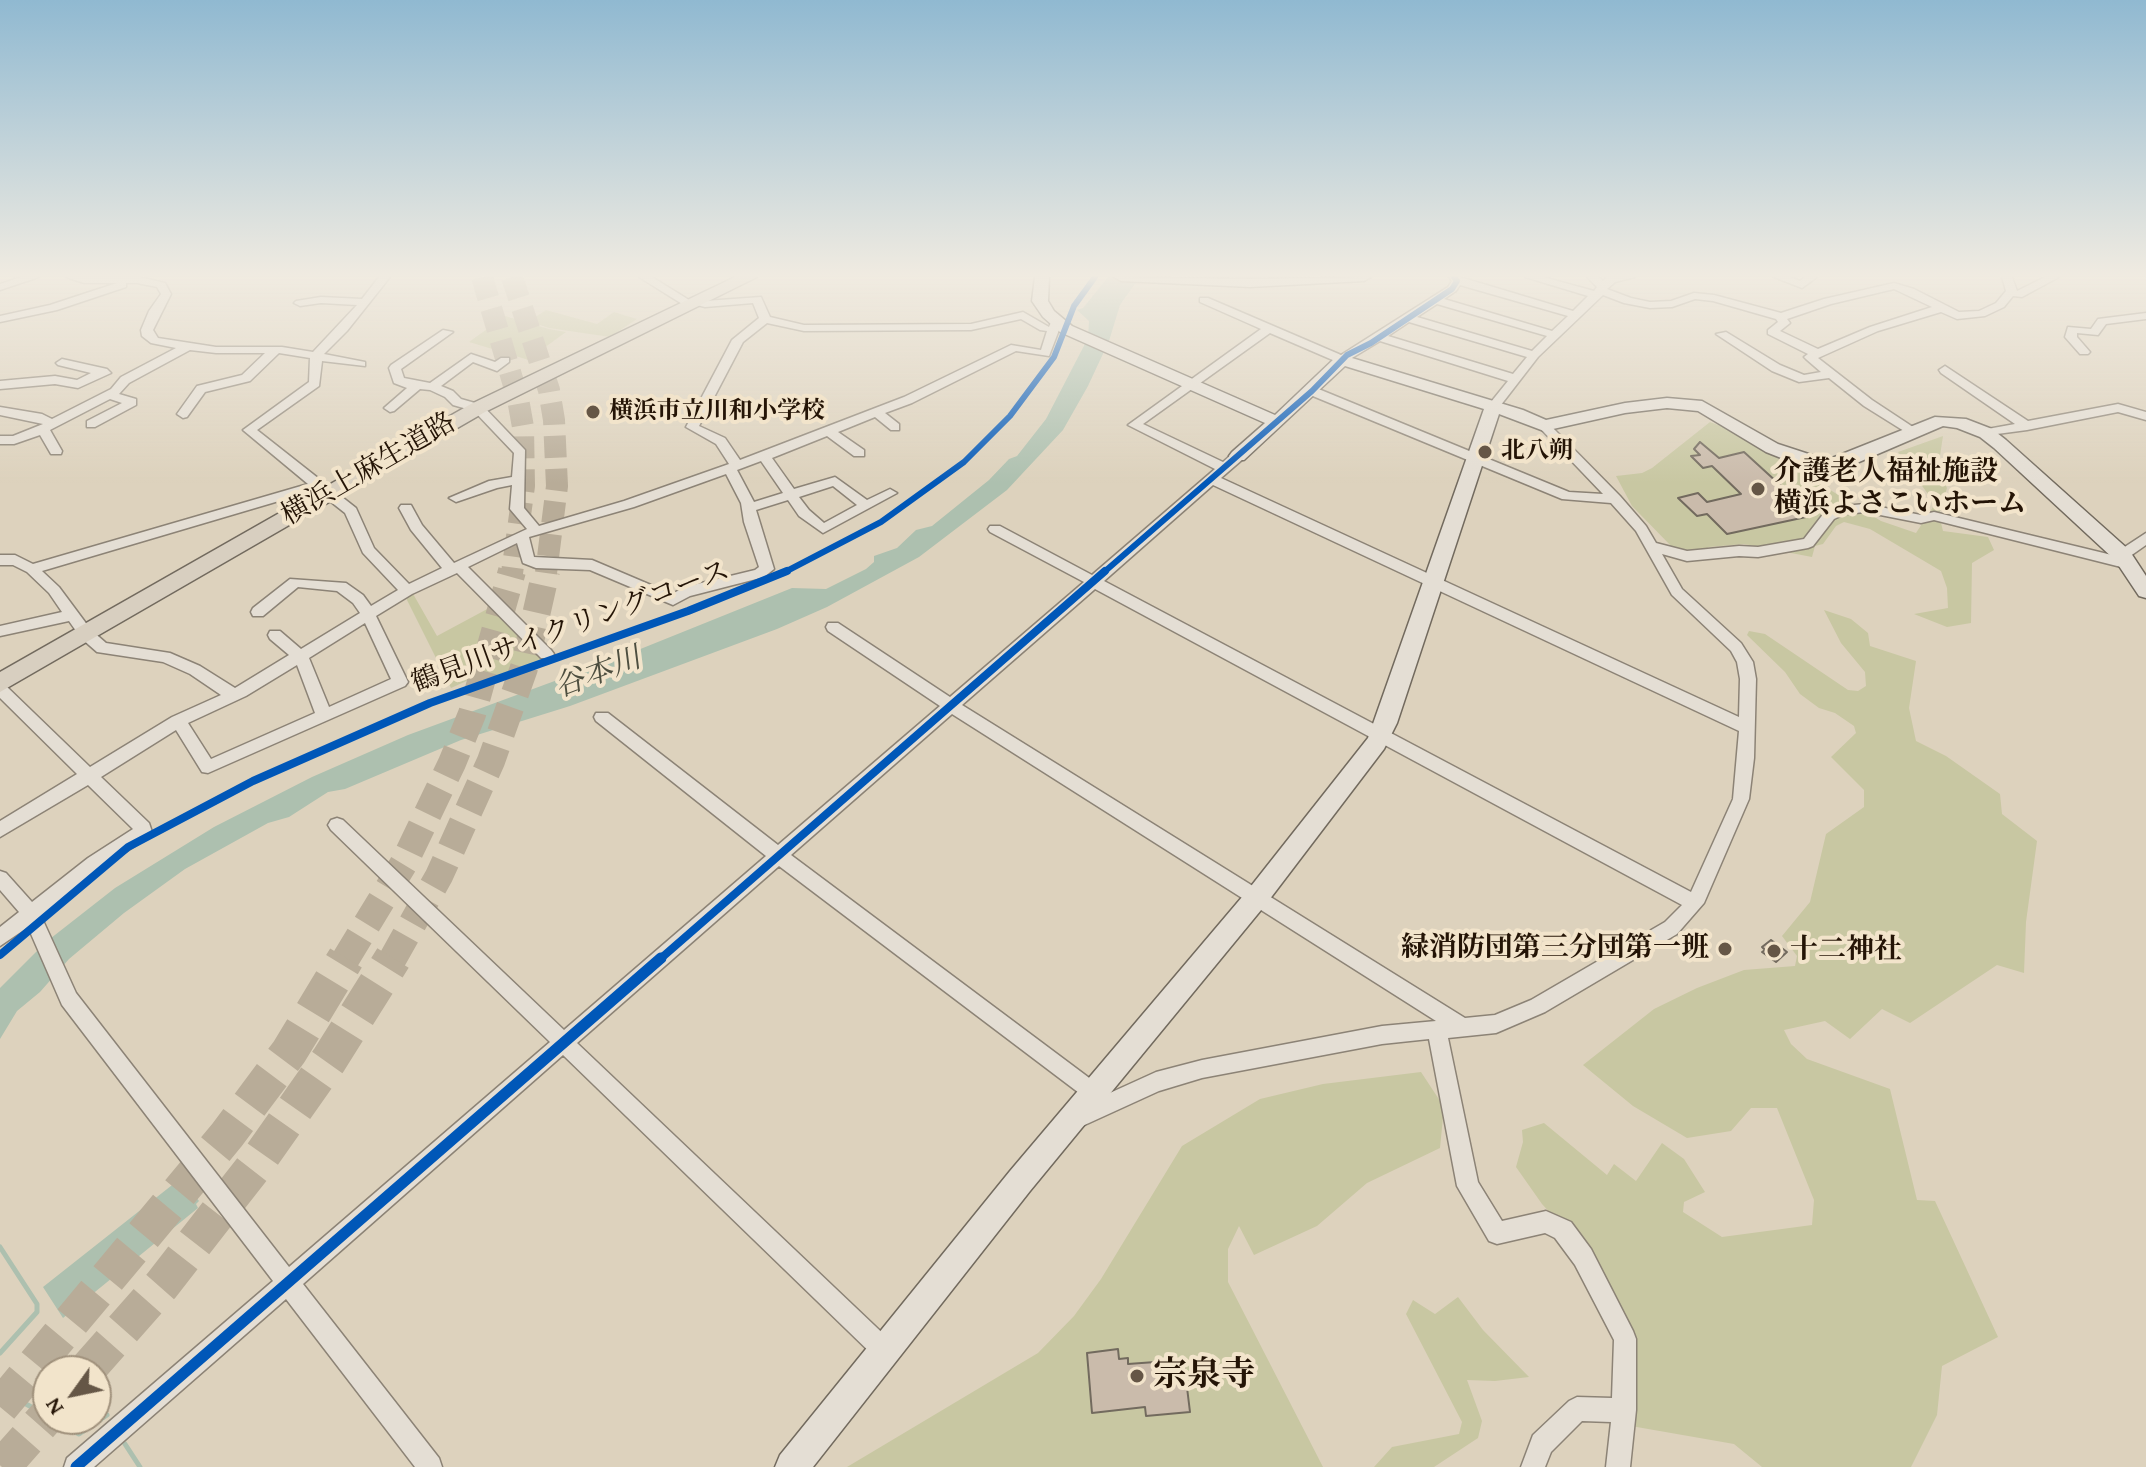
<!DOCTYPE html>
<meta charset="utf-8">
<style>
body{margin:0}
#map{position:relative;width:2146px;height:1467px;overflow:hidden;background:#ddd2bd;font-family:"Gentium Book Plus",serif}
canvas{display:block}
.north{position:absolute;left:32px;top:1355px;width:80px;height:80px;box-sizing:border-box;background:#f2e4cb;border:2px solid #a0917c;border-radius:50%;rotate:237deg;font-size:22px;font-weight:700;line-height:32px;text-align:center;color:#241406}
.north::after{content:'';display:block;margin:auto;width:28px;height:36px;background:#655646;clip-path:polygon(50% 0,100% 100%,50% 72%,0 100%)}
</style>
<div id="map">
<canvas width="2146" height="1467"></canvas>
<div class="north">N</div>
</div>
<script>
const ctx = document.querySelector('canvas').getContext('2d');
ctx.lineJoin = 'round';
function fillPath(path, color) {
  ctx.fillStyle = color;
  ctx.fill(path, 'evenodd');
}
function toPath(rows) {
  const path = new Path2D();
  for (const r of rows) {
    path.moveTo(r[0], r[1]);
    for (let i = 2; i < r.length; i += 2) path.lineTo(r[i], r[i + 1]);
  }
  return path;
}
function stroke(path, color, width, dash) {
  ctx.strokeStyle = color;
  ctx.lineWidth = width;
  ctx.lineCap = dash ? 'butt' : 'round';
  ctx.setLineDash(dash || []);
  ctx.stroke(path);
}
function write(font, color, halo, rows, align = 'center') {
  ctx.font = font + ' "Gentium Book Plus","Noto Serif JP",serif';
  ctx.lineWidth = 8;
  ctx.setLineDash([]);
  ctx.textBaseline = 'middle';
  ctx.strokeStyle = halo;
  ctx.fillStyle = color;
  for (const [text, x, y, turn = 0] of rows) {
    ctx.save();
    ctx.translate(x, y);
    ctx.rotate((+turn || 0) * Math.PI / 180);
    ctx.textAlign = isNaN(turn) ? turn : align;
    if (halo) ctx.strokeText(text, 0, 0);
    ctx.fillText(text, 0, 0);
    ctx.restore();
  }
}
fillPath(toPath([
 [546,310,597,324,614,312,637,319,610,337,549,328,518,318,524,313,537,316],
 [505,316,549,329,566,332,540,351,545,354,532,361,469,342],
 [1710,422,1732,430,1881,521,1916,533,1935,504,1898,452,1943,436,1938,469,1947,488,1939,515,1943,531,1988,537,1994,550,1972,563,1971,623,1947,627,1914,614,1948,608,1947,588,1941,571,1870,529,1844,522,1836,526,1823,544,1815,546,1812,557,1744,544,1709,547,1697,553,1674,549,1632,506,1616,476,1642,473,1652,468],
 [412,592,437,636,491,607,539,653,542,661,486,680,482,674,451,688,405,596],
 [1824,610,1851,619,1868,633,1870,646,1916,661,1909,708,1916,741,1946,756,2000,794,2002,814,2037,841,2026,922,2024,973,1997,965,1910,1023,1882,1009,1850,1039,1825,1021,1784,1030,1791,1044,1807,1059,1890,1089,1917,1200,1935,1201,1998,1337,1942,1366,1937,1415,1911,1467,1762,1467,1734,1444,1631,1426,1628,1337,1591,1258,1542,1204,1516,1167,1523,1142,1522,1130,1544,1123,1607,1175,1614,1164,1636,1181,1662,1143,1684,1159,1705,1192,1684,1202,1683,1212,1722,1237,1812,1225,1814,1200,1777,1108,1751,1108,1731,1131,1687,1138,1633,1106,1583,1065,1654,1009,1697,988,1744,970,1795,966,1797,956,1782,936,1810,902,1826,834,1864,807,1864,790,1831,757,1856,733,1854,726,1835,713,1819,708,1800,694,1785,672,1747,635,1749,631,1765,634,1848,690,1858,691,1866,686,1865,672,1841,643],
 [1421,1072,1444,1107,1440,1148,1367,1183,1317,1226,1254,1255,1239,1226,1228,1249,1228,1282,1323,1467,847,1467,1038,1353,1074,1316,1101,1279,1182,1146,1260,1099,1323,1084],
 [1458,1297,1483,1330,1529,1377,1495,1381,1467,1380,1482,1421,1478,1438,1434,1467,1374,1467,1392,1447,1459,1434,1462,1422,1406,1314,1413,1300,1435,1314]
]), '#c8c7a2');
fillPath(toPath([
 [1108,277,1145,277,1134,285,1120,305,1109,341,1088,386,1063,430,1007,490,919,557,827,607,777,629,570,706,461,740,345,789,328,792,289,817,268,823,185,869,124,913,69,959,40,992,17,1011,0,1039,0,988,46,942,115,888,214,827,312,777,408,735,628,654,792,588,826,589,866,569,874,562,874,556,897,548,916,530,932,526,989,480,1009,459,1017,456,1046,419,1088,338,1089,321,1077,310,1083,308],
 [181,1178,199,1201,196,1204,198,1208,63,1318,43,1287]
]), '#adc0af');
stroke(toPath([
 [0,1247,37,1304,37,1312,0,1353],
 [0,1390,48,1416],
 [53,1419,79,1434,107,1415],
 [125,1444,140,1467]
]), '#adc0af', 5);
const building = toPath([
 [1700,442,1719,458,1744,452,1802,505,1797,506,1806,517,1727,534,1707,514,1697,516,1678,498,1698,493,1707,502,1741,494,1712,466,1703,468,1691,456,1700,455,1694,449,1700,442],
 [1771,940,1787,952,1776,962,1762,952,1765,950,1762,947,1771,940],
 [1118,1349,1119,1359,1128,1358,1128,1364,1169,1361,1169,1364,1184,1363,1190,1412,1146,1416,1145,1407,1092,1413,1087,1353,1118,1349]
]);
fillPath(building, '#cabbab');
stroke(building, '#726a5e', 2);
stroke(toPath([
 [482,277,518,399,523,427,524,486,512,573],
 [512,277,549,390,554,420,557,486,546,573]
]), '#b8ac98', 22, [22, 11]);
stroke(toPath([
 [345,960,404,863,452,763,472,714,512,571],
 [392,960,439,876,491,761,524,668,546,571]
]), '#b8ac98', 28, [28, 14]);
stroke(toPath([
 [86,1371,161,1286,253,1168,329,1060,393,958],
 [0,1407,227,1135,289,1052,346,958],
 [2,1467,48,1415]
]), '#b8ac98', 37, [37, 19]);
const street = toPath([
 [21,277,39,277,0,290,0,284,21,277],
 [66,277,139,277,165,283,171,294,153,330,158,338,216,347,282,347,313,352,357,305,321,303,300,306,294,303,296,301,321,297,362,299,379,277,390,277,347,331,324,354,365,362,365,366,322,361,319,386,257,430,356,508,374,548,409,584,442,568,411,530,399,508,401,505,411,505,422,525,454,563,527,529,510,509,512,485,497,488,456,502,449,498,489,481,512,477,514,453,474,411,453,405,445,397,430,390,420,389,394,411,390,412,384,408,407,388,394,383,389,368,391,365,443,330,453,332,401,369,404,378,430,383,471,354,495,362,501,358,509,358,509,362,497,371,473,362,441,386,453,391,461,399,482,405,525,450,524,508,539,526,624,501,729,464,716,444,686,427,732,340,759,318,753,303,705,307,693,304,687,307,639,277,652,277,689,300,694,298,705,301,761,297,770,317,804,325,971,324,1023,312,1049,327,1052,320,1062,322,1049,356,1016,351,912,403,885,413,899,424,899,430,891,430,875,417,838,432,864,450,864,456,854,456,827,436,772,458,794,489,835,477,867,500,890,489,897,493,823,533,799,516,788,500,756,510,774,569,764,577,690,596,673,605,590,570,536,568,523,563,517,543,468,567,551,650,554,654,551,658,541,658,457,573,412,594,376,616,408,682,405,686,208,773,202,772,176,730,101,777,149,823,152,832,149,837,100,868,41,916,76,993,289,1267,550,1042,331,830,328,825,331,820,337,818,343,820,564,1030,766,856,596,721,594,717,596,713,608,713,778,845,940,706,828,631,826,627,828,623,838,623,950,697,1084,582,990,532,988,529,990,526,1000,526,1092,575,1215,469,1128,425,1261,329,1200,302,1200,298,1208,298,1341,355,1448,287,1452,281,1449,277,1460,277,1573,311,1588,296,1525,277,1543,277,1594,291,1597,287,1587,277,1599,277,1603,281,1607,277,1635,277,1615,282,1607,289,1631,298,1650,302,1671,301,1694,293,1714,295,1781,313,1824,299,1894,283,1914,289,1959,312,1979,311,1996,303,2006,291,2002,277,2012,277,2017,291,2045,277,2059,277,2022,297,2013,296,2004,307,1985,316,1957,319,1941,312,1878,331,1818,358,1872,400,1916,429,1916,435,1912,436,1864,406,1829,378,1799,382,1772,371,1716,334,1726,332,1780,365,1804,375,1821,372,1806,359,1804,357,1808,354,1768,334,1768,330,1778,322,1776,319,1713,301,1695,299,1672,307,1650,308,1624,303,1603,295,1538,357,1497,410,1493,411,1487,407,1508,381,1380,341,1342,364,1270,333,1143,424,1223,462,1233,453,1243,453,1243,459,1221,478,1739,717,1740,679,1737,662,1731,651,1672,595,1636,531,1611,503,1562,499,1308,394,1308,388,1316,388,1569,492,1603,494,1538,426,1540,423,1548,423,1620,496,1646,526,1656,543,1687,551,1739,546,1758,547,1804,539,1824,513,1843,506,1865,504,1921,515,1934,512,2116,556,2117,552,2146,533,2146,545,2126,559,2132,563,2125,568,1934,520,1921,523,1865,512,1845,514,1834,519,1813,546,1808,548,1758,557,1739,556,1687,561,1662,554,1682,589,1741,643,1753,662,1756,679,1754,758,1749,799,1704,903,1677,934,1545,1012,1496,1033,1448,1038,1478,1182,1502,1221,1546,1211,1571,1222,1591,1249,1633,1331,1636,1339,1636,1410,1630,1467,1606,1467,1611,1422,1582,1421,1551,1452,1545,1467,1521,1467,1533,1435,1569,1401,1577,1397,1612,1398,1614,1340,1575,1265,1555,1238,1545,1233,1497,1244,1489,1241,1457,1186,1429,1039,1382,1044,1202,1078,1159,1091,1078,1128,1071,1125,1068,1118,1071,1111,1091,1102,779,866,577,1043,894,1344,898,1352,894,1360,886,1364,878,1360,563,1055,303,1284,439,1458,442,1467,415,1467,286,1299,94,1467,64,1467,67,1458,273,1281,62,1005,28,927,0,946,0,927,19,912,0,890,0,871,6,873,32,902,88,858,133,829,88,785,0,837,0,821,77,774,0,698,0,683,5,685,90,767,172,717,221,695,190,674,163,662,97,652,81,638,69,621,0,636,0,626,62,612,49,593,27,572,13,565,0,565,0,555,15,555,33,564,308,484,243,430,309,382,310,358,279,353,250,381,205,392,187,417,183,418,177,414,197,386,242,375,265,353,216,353,190,350,129,383,119,394,136,399,136,405,95,427,87,427,87,421,122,403,110,399,50,430,62,451,61,454,51,454,40,435,14,444,0,444,0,436,13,436,43,424,0,415,0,407,42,414,52,419,111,389,121,377,176,348,151,343,142,336,141,330,149,311,161,294,157,287,137,283,126,283,126,287,57,310,0,322,0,316,50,305,117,283,84,283,66,277],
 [1460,285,1568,316,1552,331,1444,299,1456,291,1460,285],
 [1894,289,1932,307,1870,327,1818,349,1780,331,1790,323,1787,319,1831,304,1894,289],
 [1437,304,1547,336,1532,351,1417,317,1437,304],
 [1021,319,1040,330,1047,331,1041,350,1011,345,904,397,740,460,725,438,699,426,743,342,767,323,804,331,971,330,1021,319],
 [1409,322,1527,357,1513,374,1388,336,1409,322],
 [761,461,783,493,754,502,737,470,761,461],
 [726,474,741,503,744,522,759,567,755,570,685,587,672,594,592,560,534,557,529,537,634,507,726,474],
 [1213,485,1739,731,1733,799,1691,892,1104,581,1213,485],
 [833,486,857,505,824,523,809,510,799,497,833,486],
 [316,490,345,513,363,553,398,590,371,606,363,595,346,583,290,579,253,608,251,612,253,616,263,616,298,587,337,591,353,603,360,613,301,649,280,631,270,631,268,635,270,639,289,655,235,688,200,666,170,653,106,643,91,630,59,587,42,571,316,490],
 [1095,589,1682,905,1665,922,1531,1000,1495,1015,1465,1018,962,705,1095,589],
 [365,623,391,679,329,707,309,658,365,623],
 [297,665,315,713,211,759,188,723,246,696,297,665],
 [952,714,1436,1021,1382,1026,1202,1060,1156,1072,1101,1097,1103,1093,1100,1086,791,855,952,714],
 [1774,277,1790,277,1800,281,1805,277,1817,277,1802,288,1774,277],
 [2146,313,2146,319,2106,324,2098,335,2077,333,2077,337,2090,352,2088,354,2080,354,2065,337,2068,327,2091,329,2098,319,2146,313],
 [62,359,107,369,111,373,78,388,55,384,0,389,0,381,55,376,77,380,91,373,58,365,56,363,62,359],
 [1945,366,2028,421,2118,404,2146,412,2146,420,2118,412,2027,430,1982,436,1982,430,2015,424,1941,373,1939,370,1945,366]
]);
const secondary = toPath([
 [1035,277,1049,277,1048,301,1054,311,1072,326,1275,415,1336,357,1342,355,1523,410,1546,420,1625,403,1667,398,1702,401,1778,444,1827,460,1935,417,1966,419,1992,429,2006,440,2129,550,2146,576,2146,598,2139,596,2115,560,1994,448,1980,437,1957,428,1943,426,1852,465,1827,470,1799,465,1766,452,1698,411,1667,408,1625,413,1544,431,1499,414,1397,723,1384,749,1266,904,1030,1191,813,1467,775,1467,780,1455,1010,1171,1248,890,1368,738,1484,409,1345,366,1244,460,1232,460,1229,456,1232,452,1265,423,1060,332,1043,317,1032,301,1035,277],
 [1114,277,1250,279,1371,277,1364,281,1250,287,1121,281,1114,277]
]);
const primary = toPath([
 [735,277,757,277,485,412,0,692,0,672,471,404,735,277]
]);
stroke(street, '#8c8376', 3);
stroke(secondary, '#726a5e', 3);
stroke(primary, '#726a5e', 3);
fillPath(street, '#e4ded4');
fillPath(secondary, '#e4ded4');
fillPath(primary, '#d8cfc0');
stroke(toPath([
 [783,573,881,522,964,462,1010,416,1054,357,1074,306,1095,277],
 [1103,573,1312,391,1347,355,1371,343,1452,289,1457,281,1454,277]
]), '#0057b8', 6);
stroke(toPath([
 [0,955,128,847,253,781,430,703,688,611,787,571],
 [659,960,1105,571]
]), '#0057b8', 8);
stroke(toPath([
 [76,1467,661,958]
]), '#0057b8', 11);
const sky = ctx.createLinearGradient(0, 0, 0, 483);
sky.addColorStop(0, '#90b9d1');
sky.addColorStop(0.57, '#f0ebe1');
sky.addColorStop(1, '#f0ebe100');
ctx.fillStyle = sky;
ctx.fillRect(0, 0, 2146, 483);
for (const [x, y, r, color] of [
 [593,412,8,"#655646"],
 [1485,452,8,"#655646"],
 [1758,489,8,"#655646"],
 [1725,949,8,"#655646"],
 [1774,951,8,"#655646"],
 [1137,1376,8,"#655646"]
]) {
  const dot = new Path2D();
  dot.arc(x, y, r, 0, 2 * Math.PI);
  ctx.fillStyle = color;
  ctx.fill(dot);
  stroke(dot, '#f2e4cb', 3);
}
write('bold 24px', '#241406', '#f2e4cb', [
 ["横浜市立川和小学校",609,412],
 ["北八朔",1501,452]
], 'left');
write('28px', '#241406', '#f2e4cb', [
 ["横浜上麻生道路",369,470,-30],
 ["鶴見川サイクリングコース",571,628,-20]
]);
write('bold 28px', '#241406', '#f2e4cb', [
 ["介護老人福祉施設",1774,473],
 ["横浜よさこいホーム",1774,505],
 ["緑消防団第三分団第一班",1709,949,"right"],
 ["十二神社",1790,951]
], 'left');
write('italic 30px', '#4d4e3f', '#f2e4cb', [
 ["谷本川",598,674,-21]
]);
write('bold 34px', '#241406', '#f2e4cb', [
 ["宗泉寺",1153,1376]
], 'left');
</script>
